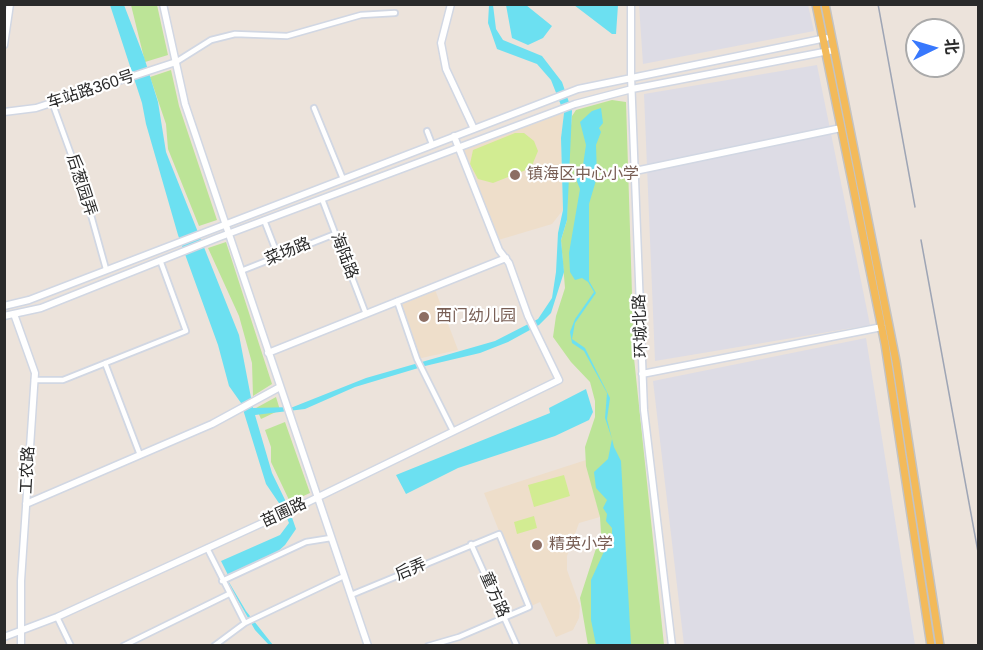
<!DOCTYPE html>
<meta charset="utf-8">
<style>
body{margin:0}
#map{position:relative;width:983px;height:650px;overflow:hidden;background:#ece3db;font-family:Arial,"Noto Sans SC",sans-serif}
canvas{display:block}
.frame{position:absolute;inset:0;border:6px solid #2a2a2a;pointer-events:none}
.north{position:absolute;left:905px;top:18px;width:60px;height:60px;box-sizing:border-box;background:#fff;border:2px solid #aaa;border-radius:50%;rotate:85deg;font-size:16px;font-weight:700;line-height:24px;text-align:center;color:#2a2a2a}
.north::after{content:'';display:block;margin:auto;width:21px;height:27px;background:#3878fd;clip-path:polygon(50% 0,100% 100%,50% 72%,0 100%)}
</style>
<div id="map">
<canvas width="983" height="650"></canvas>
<div class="frame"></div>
<div class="north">北</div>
</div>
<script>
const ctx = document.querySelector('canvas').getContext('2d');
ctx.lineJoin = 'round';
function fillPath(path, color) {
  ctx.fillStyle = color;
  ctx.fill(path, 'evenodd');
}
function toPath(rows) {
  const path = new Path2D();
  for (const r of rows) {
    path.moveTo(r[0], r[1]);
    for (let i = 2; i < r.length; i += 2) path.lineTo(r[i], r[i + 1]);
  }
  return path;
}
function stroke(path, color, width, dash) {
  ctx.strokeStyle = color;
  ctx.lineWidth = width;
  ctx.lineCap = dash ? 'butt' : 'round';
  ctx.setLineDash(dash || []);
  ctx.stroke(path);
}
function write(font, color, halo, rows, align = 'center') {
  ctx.font = font + ' Arial,"Noto Sans SC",sans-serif';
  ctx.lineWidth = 4.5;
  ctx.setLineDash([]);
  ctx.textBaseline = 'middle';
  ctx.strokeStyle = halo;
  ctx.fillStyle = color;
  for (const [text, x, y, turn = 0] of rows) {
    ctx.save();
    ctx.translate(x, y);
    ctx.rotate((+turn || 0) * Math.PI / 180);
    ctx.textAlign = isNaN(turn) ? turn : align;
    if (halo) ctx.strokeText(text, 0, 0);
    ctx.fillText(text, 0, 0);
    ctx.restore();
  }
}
fillPath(toPath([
 [639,5,808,5,814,31,643,64],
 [817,65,870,325,655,361,644,94],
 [866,338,915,645,684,645,653,381]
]), '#dddce5');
fillPath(toPath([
 [561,109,564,113,561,138,563,210,552,224,495,241,458,146],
 [434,287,458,350,417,359,397,301],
 [586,460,600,517,579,523,567,556,567,570,580,606,579,618,573,630,556,637,540,602,529,607,484,493]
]), '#eedeca');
fillPath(toPath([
 [131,5,157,5,168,55,145,62],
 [171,70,179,106,217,220,199,226,168,149,166,124,150,77],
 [612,100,626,102,634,358,664,645,588,645,580,598,601,533,600,517,586,466,585,447,595,417,595,401,590,382,571,362,553,337,556,316,565,288,561,240,567,220,568,153,572,116,576,110],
 [226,242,272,384,253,396,252,363,239,316,208,248],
 [276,397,280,410,261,419,256,408],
 [285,422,310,493,290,502,271,462,271,447,265,430]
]), '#bce497');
fillPath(toPath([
 [515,133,524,133,534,141,538,151,531,168,493,183,478,179,470,164,473,150],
 [564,475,570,496,534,507,528,485],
 [534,516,537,528,517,534,514,522]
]), '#d2ec92');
fillPath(toPath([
 [110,5,124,5,144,57,158,102,166,152,239,335,253,408,293,407,366,378,495,341,538,319,552,298,556,272,558,233,563,210,561,138,564,113,551,80,537,64,497,49,488,23,489,5,493,5,496,29,503,40,542,56,562,82,572,111,567,220,561,240,564,272,551,313,539,325,508,342,480,353,425,366,355,387,305,409,255,415,272,473,288,506,296,529,285,545,274,555,229,577,221,561,280,535,289,523,283,509,266,484,241,403,229,386,218,345,178,235,146,124,142,103],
 [506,5,526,5,552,26,543,38,528,45,512,38],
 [574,5,618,5,616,34,612,34],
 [601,108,603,123,599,128,601,132,596,145,597,177,589,204,589,281,596,293,575,323,572,339,585,348,610,398,607,419,614,447,621,461,631,645,596,645,591,620,591,580,612,534,612,528,606,521,607,514,603,508,607,500,596,488,594,472,608,459,612,439,605,418,607,393,584,351,572,343,570,332,575,319,594,292,588,282,582,278,575,280,570,272,569,253,580,189,576,179,583,165,586,145,580,122,592,111],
 [586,389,593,412,589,420,555,436,458,468,406,494,396,475,550,413,549,408],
 [211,561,217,562,246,611,273,645,269,645,255,630,235,595]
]), '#6ce0f1');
const street = toPath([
 [176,62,211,40,235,34,287,36,361,15,395,13],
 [52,102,84,190,106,269],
 [314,108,343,179],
 [427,131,432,144],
 [322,199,366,314],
 [264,220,278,256],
 [241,271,335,234],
 [397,301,417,359,453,431],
 [105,363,140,455],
 [34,380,63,380,186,331,160,260],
 [471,544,517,646],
 [207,548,245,623],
 [222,581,306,542,331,538],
 [351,595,499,534,529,607,459,637,428,646],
 [57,617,71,646],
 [123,646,229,594],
 [214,646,245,623,344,576]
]);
const secondary = toPath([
 [163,4,185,104,368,646],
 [451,4,441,43,446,69,474,129],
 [631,4,631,76,644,410,672,646],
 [4,45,10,4],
 [4,112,36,108,176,62],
 [635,171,841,128],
 [4,306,29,300,578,89,826,38],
 [14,314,35,373,21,581,21,646],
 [4,316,41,308,217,238,575,104,632,89,834,50],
 [268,353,506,258],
 [642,374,882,327],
 [26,504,212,424,280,387],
 [4,637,57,617,306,503,559,380,528,316,509,263,499,250,454,136]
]);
const primary = toPath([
 [816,4,885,344,931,646],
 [825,4,896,361,940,646]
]);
stroke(street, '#d1d7e3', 8);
stroke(secondary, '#d1d7e3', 9);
stroke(primary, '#c3c3c3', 10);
stroke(street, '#fff', 4.5);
stroke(secondary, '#fff', 6);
stroke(primary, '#f3ba5a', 7);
stroke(toPath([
 [878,4,915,207],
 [921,240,978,552]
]), '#9ea5b5', 1.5);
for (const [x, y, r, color] of [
 [515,175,6,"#8d6e63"],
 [424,317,6,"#8d6e63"],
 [537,545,6,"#8d6e63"]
]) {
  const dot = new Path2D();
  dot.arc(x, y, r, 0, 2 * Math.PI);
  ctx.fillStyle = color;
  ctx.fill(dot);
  stroke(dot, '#fff', 2);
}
write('16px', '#2a2a2a', '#fff', [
 ["车站路360号",91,90,-18],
 ["后葱园弄",81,185,72],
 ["菜场路",288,252,-22],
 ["海陆路",344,256,69],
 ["环城北路",641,326,-92],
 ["工农路",28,470,-87],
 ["苗圃路",284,513,-25],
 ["后弄",411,570,-23],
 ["童方路",494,595,66]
]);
write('16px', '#785e54', '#fff', [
 ["镇海区中心小学",527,175],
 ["西门幼儿园",436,317],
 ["精英小学",549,545]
], 'left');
</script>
